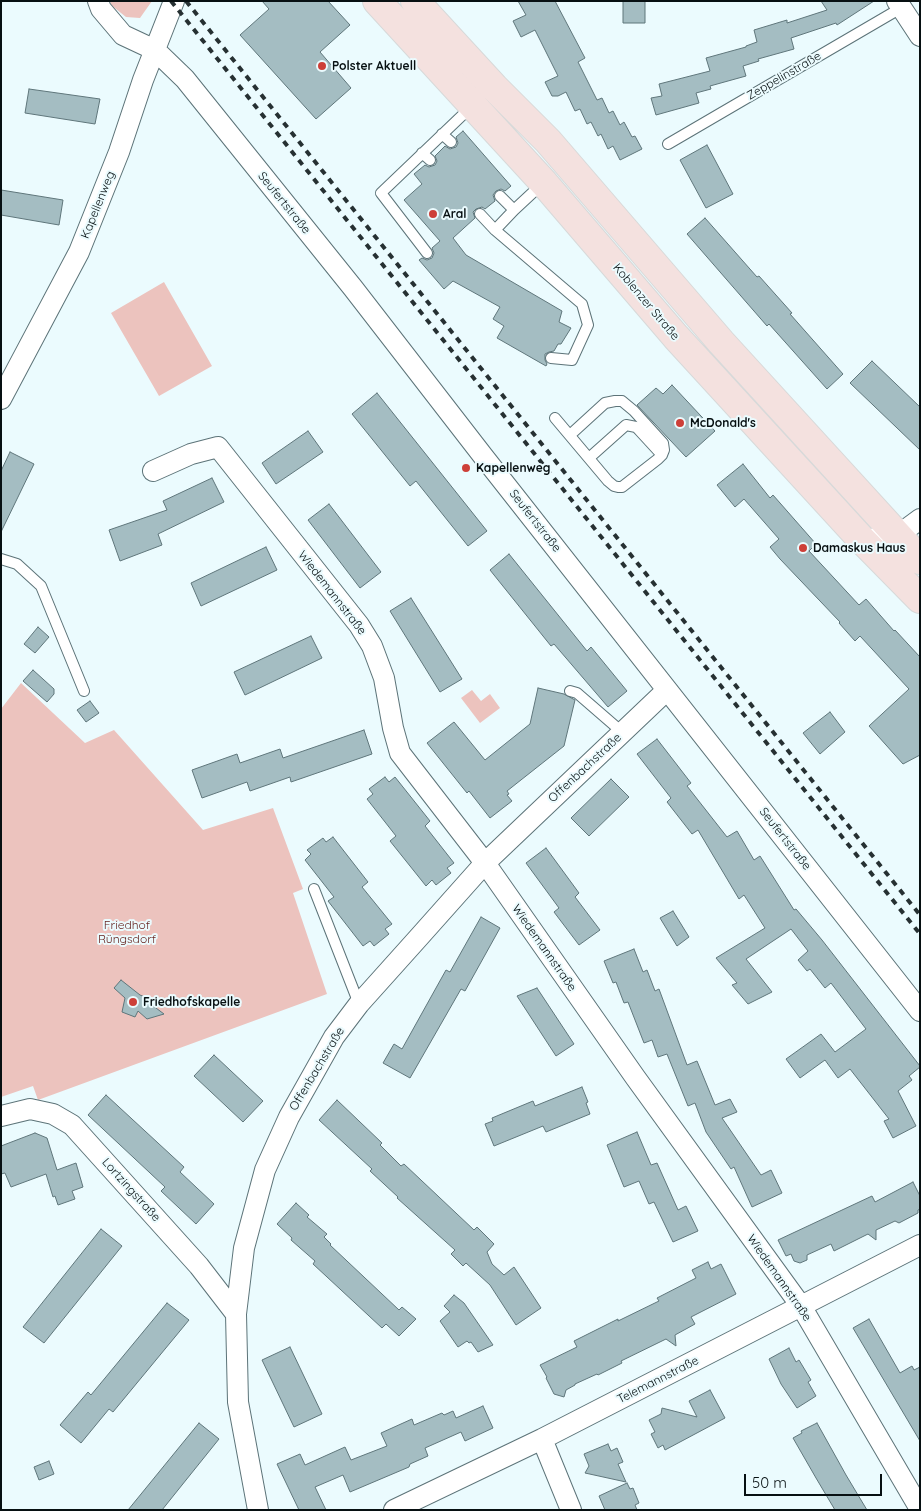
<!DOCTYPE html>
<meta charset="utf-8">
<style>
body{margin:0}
#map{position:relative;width:921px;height:1511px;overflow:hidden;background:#ebfbfe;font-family:Quicksand,sans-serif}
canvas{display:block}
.frame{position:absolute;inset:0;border:2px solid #071012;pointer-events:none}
.scale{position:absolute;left:744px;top:1474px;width:138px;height:22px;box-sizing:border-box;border:2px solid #071012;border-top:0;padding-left:6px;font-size:15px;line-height:18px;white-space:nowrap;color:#071012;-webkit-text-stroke:4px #ebfbfe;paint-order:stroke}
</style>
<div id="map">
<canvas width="921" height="1511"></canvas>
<div class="frame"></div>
<div class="scale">50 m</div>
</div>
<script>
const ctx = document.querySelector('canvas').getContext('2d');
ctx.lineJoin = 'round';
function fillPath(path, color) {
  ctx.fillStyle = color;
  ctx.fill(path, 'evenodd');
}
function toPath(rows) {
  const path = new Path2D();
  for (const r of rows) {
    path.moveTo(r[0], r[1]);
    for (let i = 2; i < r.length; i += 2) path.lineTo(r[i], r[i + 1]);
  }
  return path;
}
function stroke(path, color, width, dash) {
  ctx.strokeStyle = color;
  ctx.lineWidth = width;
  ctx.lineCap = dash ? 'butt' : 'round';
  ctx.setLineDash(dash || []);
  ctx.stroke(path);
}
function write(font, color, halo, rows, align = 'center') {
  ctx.font = font + ' Quicksand,sans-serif';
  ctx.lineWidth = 4;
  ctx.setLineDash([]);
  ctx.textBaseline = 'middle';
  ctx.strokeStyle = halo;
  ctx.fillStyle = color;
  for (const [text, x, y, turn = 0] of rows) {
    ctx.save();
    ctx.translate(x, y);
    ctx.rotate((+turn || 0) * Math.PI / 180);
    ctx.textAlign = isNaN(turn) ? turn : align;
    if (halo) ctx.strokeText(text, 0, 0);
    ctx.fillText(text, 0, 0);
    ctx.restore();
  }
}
fillPath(toPath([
 [110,1,152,1,140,18,126,17,111,5],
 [164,282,212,366,159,396,111,313],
 [21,683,85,743,114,730,203,830,273,808,303,889,293,893,327,994,38,1100,33,1086,1,1097,1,709],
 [472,690,481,701,490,694,500,708,480,723,461,698]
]), '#ecc3be');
const building = toPath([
 [262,1,328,1,350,25,320,52,351,88,316,119,240,35,269,9,262,1],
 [518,1,555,1,585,58,578,62,597,100,602,98,609,113,613,111,620,125,624,122,632,137,635,136,642,149,620,160,613,146,608,149,601,134,598,136,591,122,587,124,580,109,575,111,566,92,558,96,552,96,545,82,558,76,535,30,521,37,513,21,526,15,518,1],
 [623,1,645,1,645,23,623,23,623,1],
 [821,1,874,1,837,25,836,23,791,38,794,49,758,59,759,61,743,66,746,76,710,86,711,89,696,93,699,103,656,115,651,98,662,96,659,84,710,71,706,58,746,47,746,46,757,42,754,30,787,20,787,23,827,10,821,1],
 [29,89,100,99,95,124,25,113,29,89],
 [463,131,511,186,505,191,501,189,496,191,493,195,495,201,485,209,482,207,476,209,473,212,475,218,453,238,466,255,562,311,559,322,571,328,561,344,558,344,554,351,549,352,545,354,545,360,547,364,546,366,497,338,504,326,493,319,500,307,453,281,444,289,419,260,422,258,427,260,432,258,434,253,432,248,440,241,404,200,422,184,414,174,425,165,429,167,435,165,437,161,435,156,445,146,450,149,456,147,458,143,456,137,463,131],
 [707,145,733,194,706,208,680,160,707,145],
 [1,190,63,200,59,225,1,215,1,190],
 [705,218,757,277,759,276,792,313,790,314,843,374,827,389,769,324,767,326,687,234,705,218],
 [872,361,920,407,920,450,850,383,872,361],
 [672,385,715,431,686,457,637,405,656,388,663,394,672,385],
 [377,393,487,531,468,546,416,481,410,486,352,414,377,393],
 [308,431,323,452,276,484,262,463,308,431],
 [10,452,34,464,1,532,1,471,10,452],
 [743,464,770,498,773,495,816,544,809,551,859,605,866,599,894,631,895,630,920,657,920,755,903,764,869,726,909,689,860,636,855,641,839,623,840,622,780,559,770,547,779,539,744,499,735,507,717,485,743,464],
 [212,478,224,502,158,534,162,545,120,561,109,530,167,510,163,501,212,478],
 [329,504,381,572,360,588,308,520,329,504],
 [266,547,277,570,201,606,191,583,266,547],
 [509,554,587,651,591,647,627,691,608,707,554,644,551,646,490,570,509,554],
 [411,598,462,679,440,692,390,611,411,598],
 [38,627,49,637,35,653,24,644,38,627],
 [311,636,322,658,245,695,234,672,311,636],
 [33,670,54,689,54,694,47,702,23,681,33,670],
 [538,688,564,694,575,700,564,746,507,791,509,794,507,795,512,801,490,818,469,791,467,793,427,743,454,722,485,760,530,724,538,688],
 [90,701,99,713,86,722,77,710,90,701],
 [830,712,845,732,820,754,803,733,830,712],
 [364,730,372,754,291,782,290,777,250,791,247,782,202,798,192,770,237,754,240,763,280,749,283,758,364,730],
 [657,739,691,783,687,786,727,837,737,831,754,860,760,856,794,910,796,909,822,940,920,1066,920,1067,909,1076,912,1080,898,1091,916,1126,893,1138,884,1121,889,1119,850,1069,838,1078,825,1060,800,1078,786,1059,821,1034,835,1052,866,1029,831,983,825,988,810,969,807,971,798,960,808,951,791,929,746,959,772,992,748,1004,732,985,737,983,716,958,765,928,744,895,739,899,698,830,692,834,667,802,671,798,637,754,657,739],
 [385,777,389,782,395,777,430,821,425,826,454,863,447,868,451,873,436,885,432,880,426,886,390,841,396,836,367,799,373,794,369,789,385,777],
 [611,779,629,797,589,836,571,818,611,779],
 [333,837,368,882,362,887,392,924,385,929,389,934,374,946,370,941,363,946,328,901,334,897,305,860,311,854,307,850,323,838,326,842,333,837],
 [546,848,579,893,575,897,600,930,579,945,554,912,559,908,526,863,546,848],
 [673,911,689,937,677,946,660,918,673,911],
 [481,917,500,928,465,991,461,989,410,1078,383,1063,394,1044,402,1049,446,970,450,972,481,917],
 [634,949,643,972,647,970,655,991,659,989,687,1065,697,1061,715,1105,730,1099,737,1112,722,1118,761,1175,771,1170,782,1193,752,1207,734,1167,731,1169,706,1132,695,1103,688,1106,667,1054,658,1057,652,1040,644,1043,628,1002,624,1003,616,982,613,983,604,961,634,949],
 [121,980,140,995,145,997,144,999,164,1014,147,1019,138,1011,135,1017,122,1012,125,998,114,988,121,980],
 [537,988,574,1044,556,1056,517,996,537,988],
 [214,1055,263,1101,243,1122,194,1076,214,1055],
 [582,1087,588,1102,586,1103,590,1114,546,1132,543,1126,494,1146,485,1124,493,1121,492,1118,533,1101,535,1106,582,1087],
 [106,1095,184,1167,180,1172,214,1204,196,1224,161,1191,165,1187,88,1115,106,1095],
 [337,1100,382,1143,380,1145,401,1166,404,1164,474,1230,477,1227,494,1244,487,1252,492,1264,504,1275,514,1267,541,1308,516,1325,490,1285,466,1263,463,1266,451,1254,455,1250,397,1198,398,1197,370,1171,372,1169,319,1120,337,1100],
 [637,1132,651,1165,657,1163,678,1210,686,1206,698,1231,673,1242,654,1202,649,1204,639,1181,624,1187,607,1145,637,1132],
 [35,1133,47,1138,57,1170,76,1163,83,1187,72,1191,75,1199,58,1205,55,1196,53,1197,46,1174,11,1187,5,1173,1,1174,1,1146,35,1133],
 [913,1182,920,1196,920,1209,918,1210,918,1213,899,1223,895,1221,876,1230,876,1240,868,1234,834,1251,831,1244,807,1255,807,1260,800,1263,794,1261,791,1254,786,1256,778,1240,872,1196,875,1202,913,1182],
 [296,1203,309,1215,307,1217,327,1234,324,1237,331,1244,330,1245,399,1310,402,1307,416,1319,399,1336,386,1324,382,1328,313,1264,315,1261,291,1240,292,1238,277,1224,296,1203],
 [101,1229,122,1246,44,1343,23,1327,101,1229],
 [708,1262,711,1269,721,1264,736,1294,691,1317,695,1324,675,1335,676,1346,666,1339,621,1361,622,1363,598,1375,597,1374,575,1384,575,1385,566,1390,564,1397,554,1394,546,1378,547,1377,540,1365,577,1347,574,1341,618,1319,618,1321,659,1301,657,1298,696,1278,692,1270,708,1262],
 [454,1295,464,1303,493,1345,478,1352,471,1342,469,1343,467,1341,458,1347,440,1321,450,1312,444,1306,454,1295],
 [167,1303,189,1320,113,1412,109,1409,81,1443,60,1425,88,1392,91,1395,167,1303],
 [869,1319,900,1373,912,1366,914,1370,920,1367,920,1441,853,1328,869,1319],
 [290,1347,322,1414,294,1427,262,1360,290,1347],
 [789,1348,796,1362,799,1360,811,1380,808,1382,816,1396,797,1408,781,1384,769,1359,789,1348],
 [710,1390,725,1418,665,1450,663,1445,658,1448,651,1434,655,1432,649,1420,661,1414,662,1408,697,1417,689,1401,710,1390],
 [483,1406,493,1428,465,1441,461,1432,425,1448,428,1456,410,1464,409,1467,350,1492,343,1475,315,1487,326,1510,299,1510,277,1464,300,1454,305,1465,345,1447,351,1460,387,1446,381,1433,412,1419,414,1425,442,1413,444,1415,453,1411,456,1418,483,1406],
 [199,1423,219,1439,178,1490,162,1510,128,1510,199,1423],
 [817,1423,846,1475,867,1510,835,1510,816,1478,793,1438,802,1433,801,1431,817,1423],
 [608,1444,611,1451,617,1448,623,1462,618,1464,626,1482,585,1473,589,1466,584,1454,608,1444],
 [49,1461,54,1474,39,1480,34,1467,49,1461],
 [627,1483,630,1489,633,1488,639,1503,635,1505,637,1510,605,1510,599,1496,627,1483]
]);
fillPath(building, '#a4bdc2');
stroke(building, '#5f767b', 1);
const service = toPath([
 [442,134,451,142],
 [668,144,901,8],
 [422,153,430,160],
 [500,196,514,210],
 [480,214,495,230,582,304,588,325,572,360,551,358],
 [495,230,514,210,543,183],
 [427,253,381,193,472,106],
 [555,418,608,481,614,486,618,487,622,487,658,459,662,455,664,450,663,443,634,411,622,401,615,401,605,403,570,435],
 [589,458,626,425,636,427,639,430,662,455],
 [1,559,17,564,41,586,84,691],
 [570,691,577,693,622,732],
 [314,889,359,1004]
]);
const minor = toPath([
 [98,1,101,9,123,35,155,50,185,79,353,288,483,456,920,1011],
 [897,1,920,36],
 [1,399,79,252,119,152,143,80,174,1],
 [153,471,191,454,218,447,359,625,372,646,384,678,393,728,400,753,485,863,635,1077,801,1306,920,1509],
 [862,540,897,536,920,519],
 [1,1116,30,1109,53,1114,72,1125,199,1266,236,1314],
 [542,1439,571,1510],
 [258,1510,238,1402,236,1314,244,1248,265,1170,289,1117,334,1037,359,1004,420,936,485,863,667,690],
 [394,1510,542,1439,920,1245]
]);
const primary = toPath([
 [377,1,544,183,676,337,862,540,920,599],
 [415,1,494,87,548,141,721,342,920,560]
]);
stroke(service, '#5c7378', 12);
stroke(minor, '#5c7378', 22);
stroke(primary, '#d7d9d9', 30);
stroke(service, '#fff', 10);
stroke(minor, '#fff', 20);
stroke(primary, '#f4e1df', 28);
stroke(toPath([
 [171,1,920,934],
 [186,1,920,915]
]), '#263032', 4, [6, 6]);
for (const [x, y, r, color] of [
 [322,66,5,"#cd3f38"],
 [433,214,5,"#cd3f38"],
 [680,423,5,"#cd3f38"],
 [466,468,5,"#cd3f38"],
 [803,548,5,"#cd3f38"],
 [133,1002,5,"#cd3f38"]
]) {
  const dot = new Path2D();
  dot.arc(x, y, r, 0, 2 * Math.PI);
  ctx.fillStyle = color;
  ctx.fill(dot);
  stroke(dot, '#ebfbfe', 2);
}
write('bold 12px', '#071012', '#ebfbfe', [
 ["Polster Aktuell",332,66],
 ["Aral",443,214],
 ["McDonald's",690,423],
 ["Kapellenweg",476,468],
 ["Damaskus Haus",813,548],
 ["Friedhofskapelle",143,1002]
], 'left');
write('12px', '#071012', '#ebfbfe', [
 ["Zeppelinstraße",784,76,-30],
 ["Seufertstraße",284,203,51],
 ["Kapellenweg",98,205,-68],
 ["Koblenzer Straße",646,302,50],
 ["Seufertstraße",535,521,52],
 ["Wiedemannstraße",332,593,52],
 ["Offenbachstraße",585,768,-43],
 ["Seufertstraße",785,839,52],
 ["Wiedemannstraße",544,948,55],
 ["Offenbachstraße",317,1069,-59],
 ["Lortzingstraße",131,1190,48],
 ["Wiedemannstraße",779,1278,55],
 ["Telemannstraße",658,1380,-27]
]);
write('12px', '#631e1a', '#ebfbfe', [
 ["Friedhof",127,925],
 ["Rüngsdorf",127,939]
]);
</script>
